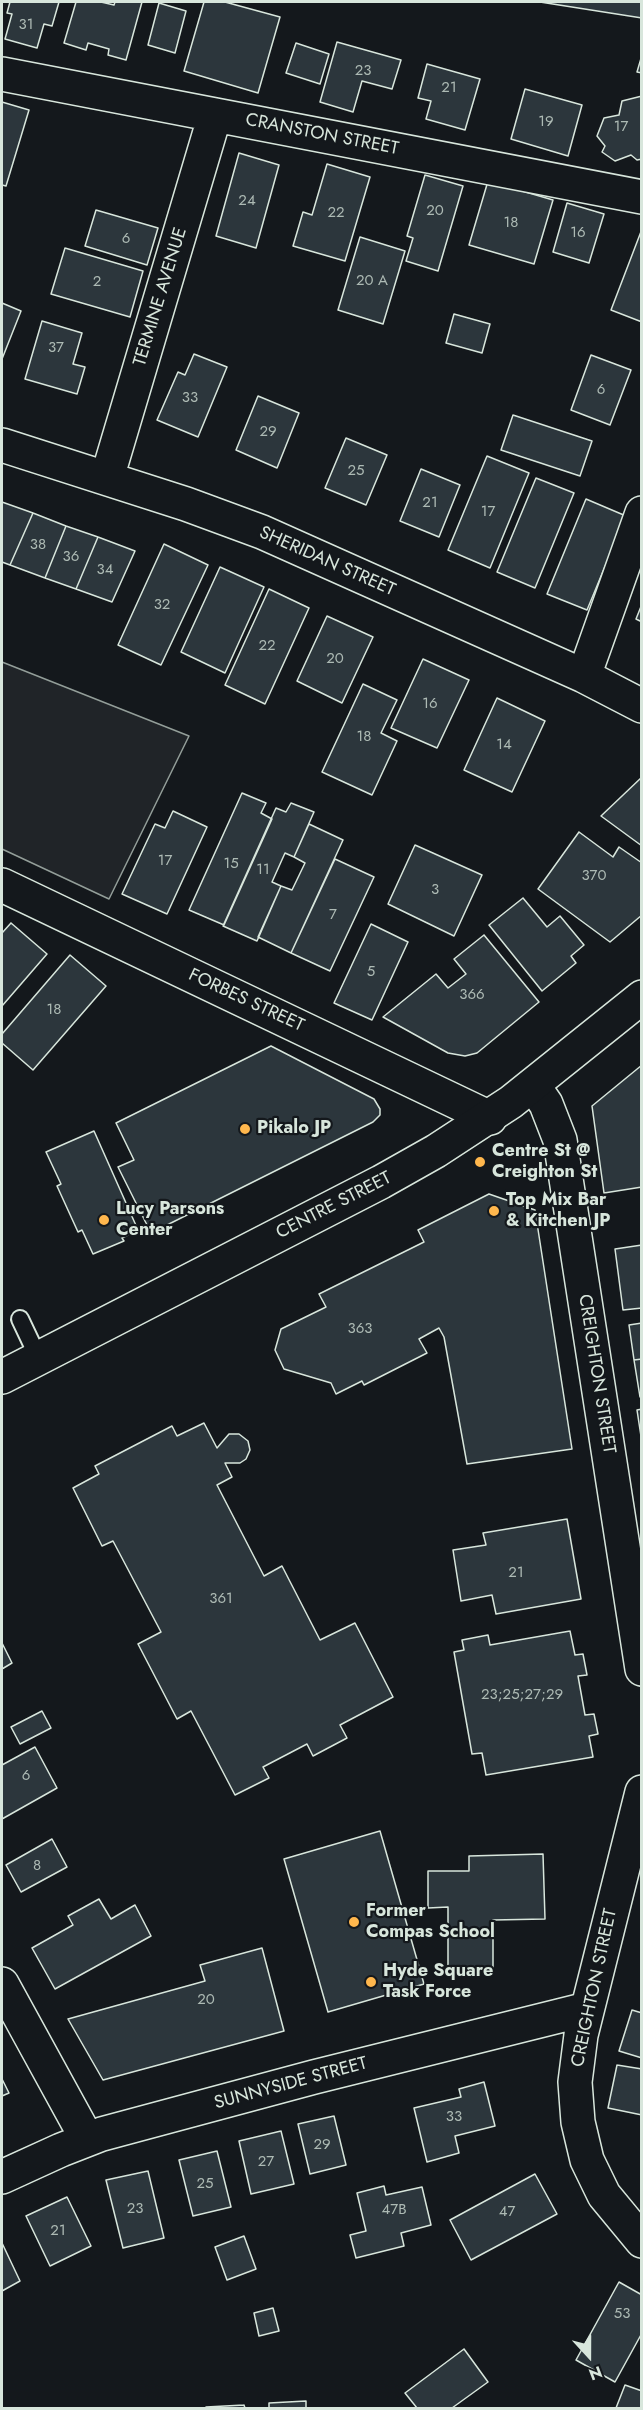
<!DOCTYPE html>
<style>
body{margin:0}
#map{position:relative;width:643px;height:2410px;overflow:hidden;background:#14181c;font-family:Jost,sans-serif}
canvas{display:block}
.frame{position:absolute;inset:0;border:3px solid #d8e6dc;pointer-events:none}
.north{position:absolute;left:559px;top:2326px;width:60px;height:60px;-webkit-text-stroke:4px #14181c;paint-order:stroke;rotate:159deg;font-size:16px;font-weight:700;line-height:24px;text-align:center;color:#d8e6dc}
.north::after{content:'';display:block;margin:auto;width:21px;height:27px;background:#d8e6dc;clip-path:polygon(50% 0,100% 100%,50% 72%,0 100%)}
</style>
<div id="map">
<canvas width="643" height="2410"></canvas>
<div class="frame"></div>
<div class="north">N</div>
</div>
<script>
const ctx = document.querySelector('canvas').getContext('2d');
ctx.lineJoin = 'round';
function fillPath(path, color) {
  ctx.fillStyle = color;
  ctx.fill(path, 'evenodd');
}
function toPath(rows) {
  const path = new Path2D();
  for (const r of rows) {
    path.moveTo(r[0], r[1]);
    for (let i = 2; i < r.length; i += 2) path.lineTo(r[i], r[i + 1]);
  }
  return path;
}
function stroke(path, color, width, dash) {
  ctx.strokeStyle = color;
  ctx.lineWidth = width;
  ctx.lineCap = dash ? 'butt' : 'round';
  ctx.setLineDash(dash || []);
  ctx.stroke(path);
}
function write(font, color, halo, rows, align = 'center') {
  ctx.font = font + ' Jost,sans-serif';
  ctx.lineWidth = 4.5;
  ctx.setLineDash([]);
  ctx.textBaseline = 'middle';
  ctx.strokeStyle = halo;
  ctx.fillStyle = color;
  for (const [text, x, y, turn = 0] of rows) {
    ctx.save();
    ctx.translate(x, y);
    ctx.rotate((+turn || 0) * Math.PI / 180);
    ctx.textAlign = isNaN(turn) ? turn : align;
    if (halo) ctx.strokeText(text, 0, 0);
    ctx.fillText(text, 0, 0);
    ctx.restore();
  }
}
const green = toPath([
 [2,662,189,736,109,899,2,849,2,662]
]);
fillPath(green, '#202428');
stroke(green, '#939e99', 1.5);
const building = toPath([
 [10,2,59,2,52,26,44,24,37,48,5,39,12,14,7,13,10,2],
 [76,2,101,2,114,5,115,2,142,2,126,60,108,55,109,49,88,43,86,50,64,43,76,2],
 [204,2,225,2,280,17,258,93,184,71,204,2],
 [540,2,642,2,642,18,540,2],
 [159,3,186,11,175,53,148,45,159,3],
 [337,42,401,60,392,89,362,81,353,112,320,102,337,42],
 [296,43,329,54,320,84,286,73,296,43],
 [642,55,642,73,637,72,642,55],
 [427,64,480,79,465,130,426,119,431,101,418,98,427,64],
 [525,89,582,105,568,156,511,139,525,89],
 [642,96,642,159,637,160,631,155,615,161,602,152,605,146,597,136,604,118,619,115,622,101,642,96],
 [2,102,29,110,6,186,2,185,2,102],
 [239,153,279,165,256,248,216,236,239,153],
 [327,164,370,177,345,261,293,246,303,212,312,215,327,164],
 [425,175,463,186,438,271,406,261,413,238,407,236,425,175],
 [488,181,553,200,534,264,469,245,488,181],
 [567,203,604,214,589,263,553,252,567,203],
 [96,210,158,228,147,265,85,246,96,210],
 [642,229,642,322,611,310,642,229],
 [360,237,405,251,383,324,338,310,360,237],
 [65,248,143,271,130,317,51,294,65,248],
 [2,303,21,311,2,359,2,303],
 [454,314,490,324,482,353,446,343,454,314],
 [42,321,82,333,73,364,85,367,77,394,25,379,42,321],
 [194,354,227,367,198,437,157,420,178,372,185,375,194,354],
 [591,355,631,370,610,425,571,410,591,355],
 [258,396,299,413,277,468,236,450,258,396],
 [513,415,592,441,580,476,501,450,513,415],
 [346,438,387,455,366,505,325,488,346,438],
 [487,456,529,473,490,568,448,550,487,456],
 [421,469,460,485,439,537,400,521,421,469],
 [536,478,574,493,535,588,497,572,536,478],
 [586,499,626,516,587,610,547,594,586,499],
 [2,502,33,513,10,565,2,562,2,502],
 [33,513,66,526,45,578,10,565,33,513],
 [66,526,98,537,76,589,45,578,66,526],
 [98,537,135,551,112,602,76,589,98,537],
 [164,544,208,565,161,665,118,645,164,544],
 [220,567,264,587,225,673,181,652,220,567],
 [269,589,309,608,265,704,225,685,269,589],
 [642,604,642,622,636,619,642,604],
 [327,616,373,637,342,703,297,681,327,616],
 [423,659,469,680,437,748,391,728,423,659],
 [363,684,397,700,381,733,397,741,372,795,322,772,363,684],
 [497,698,545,721,512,792,464,770,497,698],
 [642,777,642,846,601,816,642,777],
 [242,793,266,803,261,813,272,819,224,925,189,910,242,793],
 [291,803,314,812,294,857,285,853,272,882,281,886,257,941,223,926,276,808,286,812,291,803],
 [173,811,207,827,167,914,122,894,155,824,165,828,173,811],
 [309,824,343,840,291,953,258,937,281,886,292,890,305,863,294,857,309,824],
 [579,832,613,857,619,847,642,863,642,915,610,942,538,889,579,832],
 [415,845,482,875,454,936,388,904,415,845],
 [335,859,374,877,330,971,291,953,335,859],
 [523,898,547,927,560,916,584,945,571,956,576,963,542,991,489,925,523,898],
 [11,923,47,954,2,1006,2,933,11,923],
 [371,924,408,942,372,1020,334,1003,371,924],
 [484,935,539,1002,477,1053,465,1056,448,1053,383,1017,436,974,448,988,466,974,454,959,484,935],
 [70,955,106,986,33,1070,2,1043,2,1034,70,955],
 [271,1046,374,1099,380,1109,380,1115,373,1122,151,1233,118,1167,134,1160,116,1123,271,1046],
 [642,1065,642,1187,604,1193,592,1106,642,1065],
 [94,1131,138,1230,122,1238,124,1241,93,1254,82,1230,78,1232,57,1186,61,1184,46,1152,94,1131],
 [489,1194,535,1210,572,1449,467,1464,444,1337,439,1328,419,1339,427,1353,364,1385,362,1381,336,1394,331,1383,284,1369,275,1350,281,1329,326,1307,319,1294,424,1242,418,1230,489,1194],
 [642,1245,642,1308,623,1310,615,1249,642,1245],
 [642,1323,642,1359,634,1360,629,1325,642,1323],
 [642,1359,642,1397,640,1397,634,1360,642,1359],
 [642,1409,642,1443,637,1410,642,1409],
 [204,1423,217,1448,229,1434,239,1434,248,1441,250,1450,246,1459,240,1463,225,1463,232,1477,217,1485,264,1576,282,1566,320,1640,355,1623,393,1697,340,1725,347,1738,313,1756,307,1744,263,1767,269,1778,235,1795,191,1711,177,1719,138,1644,161,1632,113,1541,102,1546,73,1488,99,1474,95,1466,172,1426,177,1436,204,1423],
 [567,1519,581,1599,496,1614,492,1595,461,1601,453,1550,486,1545,483,1533,567,1519],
 [570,1631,575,1655,583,1654,587,1675,578,1676,585,1715,594,1714,598,1734,589,1736,593,1757,486,1775,482,1753,472,1754,454,1652,464,1650,462,1640,488,1635,490,1645,570,1631],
 [2,1643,12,1663,2,1669,2,1643],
 [42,1711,51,1728,20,1744,11,1727,42,1711],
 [35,1747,57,1788,2,1819,2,1765,35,1747],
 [380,1831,424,1984,328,2012,284,1859,380,1831],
 [52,1839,67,1867,21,1892,6,1865,52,1839],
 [543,1854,545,1919,493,1920,493,1968,448,1969,448,1907,428,1908,428,1871,469,1871,469,1856,543,1854],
 [99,1899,111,1919,135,1905,151,1936,55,1989,32,1948,73,1925,68,1916,99,1899],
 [262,1948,284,2031,103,2080,68,2019,205,1981,200,1965,262,1948],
 [632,2010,642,2013,642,2058,619,2051,632,2010],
 [617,2065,642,2069,642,2115,608,2108,617,2065],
 [2,2079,9,2093,2,2096,2,2079],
 [484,2082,495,2126,455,2136,459,2153,427,2162,414,2108,461,2097,459,2089,484,2082],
 [334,2116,346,2165,310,2174,298,2124,334,2116],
 [281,2131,294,2184,251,2194,239,2141,281,2131],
 [217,2151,231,2207,193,2216,179,2160,217,2151],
 [148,2171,164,2238,123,2248,106,2180,148,2171],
 [535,2174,557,2214,471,2260,450,2220,535,2174],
 [384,2186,386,2195,422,2187,431,2225,401,2233,404,2246,356,2258,350,2235,366,2231,357,2193,384,2186],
 [67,2197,91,2246,50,2266,26,2216,67,2197],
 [244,2236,256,2269,227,2280,215,2247,244,2236],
 [2,2243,20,2281,2,2291,2,2243],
 [619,2282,642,2295,642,2333,615,2382,576,2360,619,2282],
 [273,2308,279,2331,259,2336,254,2313,273,2308],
 [464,2349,488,2382,452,2408,417,2408,405,2393,464,2349],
 [625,2385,642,2391,642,2408,616,2408,625,2385],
 [306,2401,306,2408,269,2408,269,2403,306,2401],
 [244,2405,245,2408,207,2408,206,2407,244,2405]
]);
fillPath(building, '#2c363c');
stroke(building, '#d8e6dc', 1.5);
const service = toPath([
 [20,1319,38,1357]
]);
const minor = toPath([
 [2,74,642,197],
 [2,445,186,504,262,532,584,676,642,706],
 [107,478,215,115],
 [584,676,642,513],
 [2,885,490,1118],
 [533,1085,546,1104,560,1140,642,1669],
 [642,1792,581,2035,575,2082,578,2122,587,2160,604,2195,642,2241],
 [2,1984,87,2139],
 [2,2177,61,2150,102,2134,314,2077,587,2009]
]);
const secondary = toPath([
 [2,1377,381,1182,436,1151,511,1102,642,997]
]);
stroke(service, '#d8e6dc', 20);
stroke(minor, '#d8e6dc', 36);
stroke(secondary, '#d8e6dc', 36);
stroke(service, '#14181c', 16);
stroke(minor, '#14181c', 33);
stroke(secondary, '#14181c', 33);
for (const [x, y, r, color] of [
 [245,1129,6,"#ffb74d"],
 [480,1162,6,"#ffb74d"],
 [494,1211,6,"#ffb74d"],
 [104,1220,6,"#ffb74d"],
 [354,1922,6,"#ffb74d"],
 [371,1982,6,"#ffb74d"]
]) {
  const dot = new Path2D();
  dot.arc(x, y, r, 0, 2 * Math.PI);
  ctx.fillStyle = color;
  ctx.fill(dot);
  stroke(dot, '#14181c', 2);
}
write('15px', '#adbab4', null, [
 ["31",26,25],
 ["23",363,71],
 ["21",449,88],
 ["19",546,122],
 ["17",621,127],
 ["24",247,201],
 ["20",435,211],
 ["22",336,213],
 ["18",511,223],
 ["16",578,233],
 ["6",126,239],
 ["20 A",372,281],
 ["2",97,282],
 ["37",56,348],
 ["6",601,390],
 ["33",190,398],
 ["29",268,432],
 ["25",356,471],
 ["21",430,503],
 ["17",488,512],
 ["38",38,545],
 ["36",71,557],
 ["34",105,570],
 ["32",162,605],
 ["22",267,646],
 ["20",335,659],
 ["16",430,704],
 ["18",364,737],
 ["14",504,745],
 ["17",165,861],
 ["15",231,864],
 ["11",263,870],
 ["370",594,876],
 ["3",435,890],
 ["7",333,915],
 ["5",371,972],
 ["366",472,995],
 ["18",54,1010],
 ["363",360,1329],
 ["21",516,1573],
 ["361",221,1599],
 ["23;25;27;29",522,1695],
 ["6",26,1776],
 ["8",37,1866],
 ["20",206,2000],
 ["33",454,2117],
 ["29",322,2145],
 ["27",266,2162],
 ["25",205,2184],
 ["23",135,2209],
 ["47B",394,2210],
 ["47",507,2212],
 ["21",58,2231],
 ["53",622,2314]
]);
write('18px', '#d8e6dc', '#14181c', [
 ["CRANSTON STREET",322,135,11],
 ["TERMINE AVENUE",161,297,-73],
 ["SHERIDAN STREET",327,562,24],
 ["FORBES STREET",246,1001,25],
 ["CENTRE STREET",334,1206,-27],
 ["CREIGHTON STREET",596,1374,81],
 ["CREIGHTON STREET",595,1988,-78],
 ["SUNNYSIDE STREET",291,2084,-15]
]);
write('bold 18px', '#d8e6dc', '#14181c', [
 ["Pikalo JP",257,1129],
 ["Centre St @",492,1152],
 ["Creighton St",492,1173],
 ["Top Mix Bar",506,1201],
 ["& Kitchen JP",506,1222],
 ["Lucy Parsons",116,1210],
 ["Center",116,1231],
 ["Former",366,1912],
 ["Compas School",366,1933],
 ["Hyde Square",383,1972],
 ["Task Force",383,1993]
], 'left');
</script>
